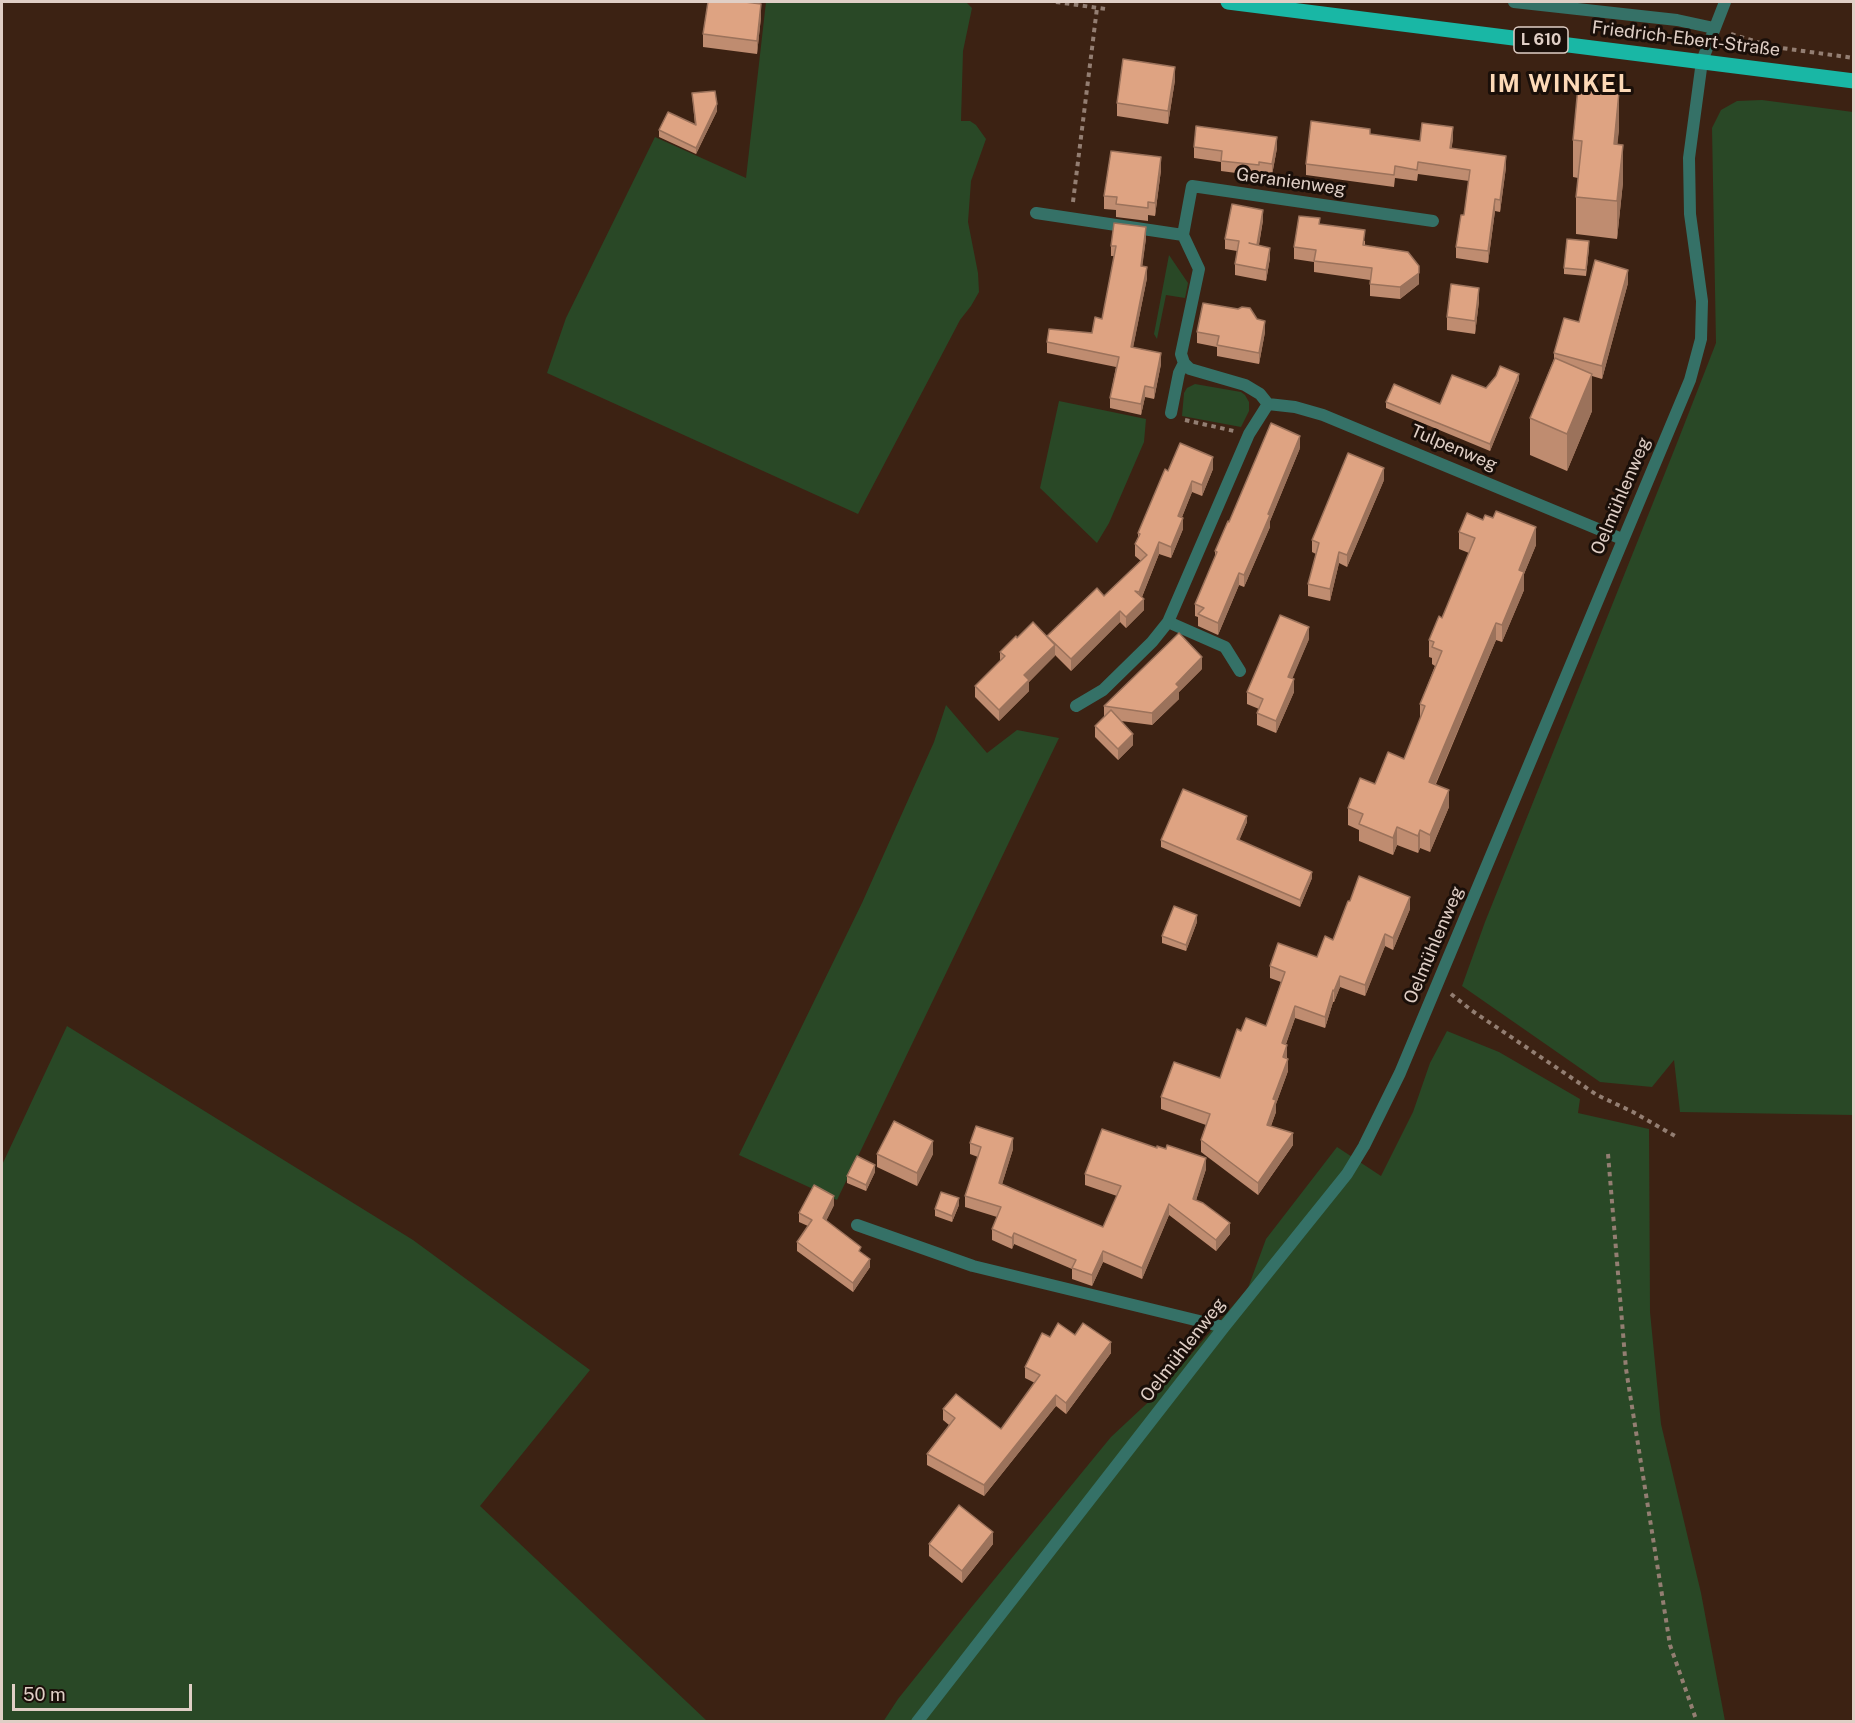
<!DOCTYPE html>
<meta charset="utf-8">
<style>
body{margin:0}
#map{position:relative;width:1855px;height:1723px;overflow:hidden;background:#3c2213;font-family:"Public Sans",sans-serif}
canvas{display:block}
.frame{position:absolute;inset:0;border:3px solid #e0cfc6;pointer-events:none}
.scale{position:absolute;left:12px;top:1684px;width:180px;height:27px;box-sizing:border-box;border:3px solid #e0cfc6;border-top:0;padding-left:8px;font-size:18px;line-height:21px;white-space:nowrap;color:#e0cfc6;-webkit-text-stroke:4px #1a0f09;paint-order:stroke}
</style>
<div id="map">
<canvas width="1855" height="1723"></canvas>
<div class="frame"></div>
<div class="scale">50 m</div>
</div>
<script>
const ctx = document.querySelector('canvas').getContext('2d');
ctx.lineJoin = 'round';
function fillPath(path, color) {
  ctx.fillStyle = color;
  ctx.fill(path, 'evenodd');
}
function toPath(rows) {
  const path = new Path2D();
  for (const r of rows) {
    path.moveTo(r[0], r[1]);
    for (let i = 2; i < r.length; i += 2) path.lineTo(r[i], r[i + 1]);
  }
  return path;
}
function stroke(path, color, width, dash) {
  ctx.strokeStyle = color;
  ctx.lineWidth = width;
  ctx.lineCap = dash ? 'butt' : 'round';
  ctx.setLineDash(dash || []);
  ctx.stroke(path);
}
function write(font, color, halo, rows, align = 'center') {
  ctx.font = font + ' "Public Sans",sans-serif';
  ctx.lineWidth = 6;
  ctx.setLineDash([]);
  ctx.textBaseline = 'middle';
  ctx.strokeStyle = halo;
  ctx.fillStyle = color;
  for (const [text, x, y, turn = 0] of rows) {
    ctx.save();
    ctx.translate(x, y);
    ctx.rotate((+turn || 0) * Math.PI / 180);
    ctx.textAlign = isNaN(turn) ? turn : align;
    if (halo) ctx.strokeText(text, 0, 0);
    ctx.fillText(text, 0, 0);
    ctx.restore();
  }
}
fillPath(toPath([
 [766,2,966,2,972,8,963,51,961,121,970,121,976,125,986,139,971,181,968,222,978,273,979,292,971,306,960,320,858,514,547,373,566,318,655,137,746,178],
 [1762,100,1853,112,1853,1115,1680,1112,1674,1060,1652,1087,1600,1082,1462,986,1485,922,1677,443,1716,343,1712,128,1721,110,1737,101],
 [1169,255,1188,283,1185,298,1166,295,1157,339,1154,334],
 [1195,384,1241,392,1245,395,1249,402,1249,411,1241,427,1182,416,1184,393,1187,388],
 [1059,401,1146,419,1144,442,1109,523,1097,543,1040,488],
 [946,705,987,753,1017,730,1059,738,837,1200,739,1155,862,903,934,742],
 [67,1026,413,1240,590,1370,480,1506,707,1721,2,1721,2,1165],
 [1447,1031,1499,1052,1580,1099,1578,1113,1649,1129,1650,1312,1661,1424,1701,1593,1725,1721,883,1722,898,1699,970,1609,1111,1437,1157,1394,1248,1288,1266,1239,1337,1147,1381,1176,1413,1112,1430,1063]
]), '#294826');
stroke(toPath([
 [1056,2,1106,9],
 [1731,34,1774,47,1854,58],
 [1073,202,1097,8],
 [1185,420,1234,431],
 [1451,994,1471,1010,1597,1095,1633,1112,1675,1136],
 [1608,1154,1626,1369,1670,1645,1697,1722]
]), '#937e72', 4, [4.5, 4.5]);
stroke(toPath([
 [1514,2,1677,20,1714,28],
 [1036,213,1183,235],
 [1433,221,1192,186,1183,235,1199,269,1181,354,1184,363,1190,369,1245,385,1260,394,1268,404,1295,407,1323,415,1622,539],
 [1171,413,1179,373,1184,363],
 [1168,622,1225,647,1240,671],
 [1076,706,1103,690,1152,642,1168,622,1249,434,1268,404],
 [857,1225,973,1266,1224,1327],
 [917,1722,1224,1327,1347,1174,1364,1146,1400,1073,1690,380,1701,339,1702,301,1690,214,1689,158,1702,61,1725,2]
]), '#357167', 12);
stroke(toPath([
 [1228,2,1854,81]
]), '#19b7a5', 15);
fillPath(toPath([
 [761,17,757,54,703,47,703,34],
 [1175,80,1168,124,1117,116,1117,103],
 [692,93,717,111,696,154,659,137,659,130,695,125],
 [1619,129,1617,144,1623,182,1617,239,1576,234,1576,197,1578,178,1573,177,1573,140],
 [1370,134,1420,141,1453,139,1451,149,1506,167,1500,212,1495,211,1488,263,1456,258,1456,247,1464,215,1469,181,1418,174,1417,181,1395,178,1394,187,1306,175,1306,164],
 [1194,147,1277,148,1272,175,1259,173,1259,176,1221,171,1221,162,1194,158],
 [1161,170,1155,216,1148,215,1148,221,1116,217,1116,210,1104,209,1104,196],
 [1263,220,1259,245,1270,258,1266,281,1235,275,1235,264,1237,251,1225,249,1225,239],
 [1320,224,1365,241,1365,246,1419,284,1400,299,1370,296,1370,280,1314,272,1314,262,1294,259,1294,247],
 [1146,238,1142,266,1147,278,1133,347,1161,364,1154,399,1145,397,1141,415,1110,408,1110,398,1116,367,1047,353,1047,342,1092,333,1102,319,1114,256,1111,256,1111,246],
 [1589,248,1586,276,1564,274,1564,268],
 [1628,283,1602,379,1592,376,1592,411,1567,471,1530,455,1530,418,1554,359,1554,353,1579,322],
 [1479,301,1475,334,1447,330,1447,317],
 [1197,332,1265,332,1259,364,1217,356,1217,347,1197,343],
 [1519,380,1490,451,1386,408,1386,402,1440,404,1486,388],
 [1300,448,1270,521,1270,527,1244,587,1239,585,1218,635,1198,626,1198,617,1195,616,1195,604,1215,557,1215,551,1229,522],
 [1213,469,1202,496,1192,492,1182,517,1183,529,1171,558,1159,554,1142,597,1144,610,1126,628,1120,622,1071,671,1055,655,1029,682,1029,691,999,721,975,697,975,686,1000,661,1000,652,1017,638,1047,637,1104,596,1141,561,1135,556,1135,544,1138,538,1138,533,1168,471],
 [1384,480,1347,567,1339,563,1330,601,1308,596,1308,584,1316,554,1312,552,1312,540],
 [1459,532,1536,545,1524,574,1524,590,1502,642,1496,640,1436,784,1449,807,1430,852,1420,848,1418,853,1397,845,1393,855,1359,841,1359,830,1348,825,1348,808,1404,759,1420,720,1420,704,1435,666,1432,664,1432,658,1429,657,1429,640,1442,618,1469,553,1459,549],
 [1309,639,1292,678,1294,692,1276,733,1257,725,1257,713,1259,709,1247,704,1247,692],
 [1202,669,1179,692,1179,699,1152,725,1121,721,1133,745,1118,760,1095,737,1095,726,1104,718,1104,706],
 [1247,822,1239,840,1312,878,1300,907,1161,847,1161,840],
 [1410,909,1393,950,1385,946,1365,996,1340,987,1334,1002,1333,1002,1325,1028,1295,1018,1286,1044,1288,1071,1276,1104,1276,1112,1271,1126,1293,1145,1258,1195,1201,1152,1201,1140,1206,1125,1161,1109,1161,1097,1220,1078,1241,1031,1266,1026,1281,982,1270,978,1270,966,1317,957,1333,940],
 [1197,922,1186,951,1162,943,1162,936],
 [970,1143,1013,1149,1002,1184,1103,1227,1117,1196,1085,1185,1085,1174,1206,1169,1196,1200,1230,1234,1216,1251,1169,1215,1142,1279,1103,1262,1092,1286,1072,1279,1072,1269,1014,1244,1012,1249,992,1240,992,1229,997,1217,965,1207,965,1196,978,1157,970,1154],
 [877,1154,933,1154,917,1186,877,1167],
 [875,1172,866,1191,847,1183,847,1176],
 [834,1205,826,1221,861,1253,870,1267,853,1292,797,1251,797,1242,808,1226,799,1222,799,1213],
 [959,1205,952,1222,935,1216,935,1209],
 [1075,1335,1111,1353,1066,1414,1056,1406,984,1496,927,1465,927,1454,949,1425,943,1420,943,1409,1001,1429,1035,1383,1025,1378,1025,1367,1050,1337],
 [929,1544,993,1544,962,1583,929,1556]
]), '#bf8c70');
fillPath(toPath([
 [761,4,761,17,757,54,757,41],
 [1175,67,1175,80,1168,124,1168,111],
 [1619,92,1619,129,1614,181,1614,144],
 [717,104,717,111,696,154,696,148],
 [1453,127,1453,139,1450,160,1450,148],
 [1277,137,1277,148,1272,175,1272,164],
 [1623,145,1623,182,1617,239,1617,201],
 [1506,156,1506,167,1500,212,1500,200],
 [1161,157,1161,170,1155,216,1155,203],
 [1495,199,1495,211,1488,263,1488,251],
 [1263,210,1263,220,1257,255,1257,245],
 [1146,227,1146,238,1141,277,1141,266],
 [1270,248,1270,258,1266,281,1266,270],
 [1147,267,1147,278,1131,358,1131,347],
 [1628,270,1628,283,1602,379,1602,366],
 [1419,273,1419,284,1400,299,1400,287],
 [1479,288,1479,301,1475,334,1475,321],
 [1265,321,1265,332,1259,364,1259,353],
 [1161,353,1161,364,1154,399,1154,388],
 [1519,374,1519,380,1490,451,1490,444],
 [1592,374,1592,411,1567,471,1567,434],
 [1145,386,1145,397,1141,415,1141,404],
 [1300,436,1300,448,1270,521,1270,527,1244,587,1244,575,1268,514],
 [1213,457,1213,469,1202,496,1202,485],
 [1384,468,1384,480,1347,567,1347,555],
 [1192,481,1192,492,1178,527,1178,516],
 [1183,518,1183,529,1171,558,1171,547],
 [1536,527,1536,545,1524,574,1524,590,1502,642,1502,625,1519,570],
 [1159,542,1159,554,1139,604,1139,592],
 [1339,552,1339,563,1330,601,1330,589],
 [1239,573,1239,585,1218,635,1218,623],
 [1144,599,1144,610,1126,628,1126,617],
 [1120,611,1120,622,1071,671,1071,659],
 [1496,623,1496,640,1429,799,1429,782],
 [1309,627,1309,639,1288,689,1288,677],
 [1055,645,1055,656,1029,682,1029,691,999,721,999,710,1024,675],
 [1202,657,1202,669,1179,692,1179,699,1152,725,1152,713,1176,684],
 [1294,679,1294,692,1276,733,1276,721],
 [1133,734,1133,745,1118,760,1118,749],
 [1449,790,1449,807,1430,852,1430,835],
 [1247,816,1247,822,1237,846,1237,839],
 [1397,827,1397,845,1393,855,1393,838],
 [1420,830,1420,848,1418,853,1418,836],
 [1312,872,1312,878,1300,907,1300,900],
 [1410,897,1410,909,1393,950,1393,938],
 [1197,915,1197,922,1186,951,1186,945],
 [1385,934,1385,946,1365,996,1365,985],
 [1340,976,1340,987,1334,1002,1334,991],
 [1333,990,1333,1002,1325,1028,1325,1017],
 [1295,1006,1295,1018,1282,1055,1282,1043],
 [1287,1045,1287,1056,1283,1069,1283,1057],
 [1288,1059,1288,1071,1276,1104,1276,1112,1267,1136,1267,1125,1273,1099],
 [1293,1133,1293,1145,1258,1195,1258,1183],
 [1013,1138,1013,1149,999,1194,999,1183],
 [933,1141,933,1154,917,1186,917,1173],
 [1206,1158,1206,1169,1193,1210,1193,1199],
 [875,1165,875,1172,866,1191,866,1185],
 [834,1196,834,1205,823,1227,823,1218],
 [959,1198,959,1205,952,1222,952,1216],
 [1169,1204,1169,1215,1142,1279,1142,1268],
 [1230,1223,1230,1234,1216,1251,1216,1240],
 [1014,1233,1014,1244,1012,1249,1012,1238],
 [1103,1251,1103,1262,1092,1286,1092,1275],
 [870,1259,870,1267,853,1292,853,1283],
 [1111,1342,1111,1353,1066,1414,1066,1403],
 [1056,1395,1056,1406,984,1496,984,1485],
 [993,1532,993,1544,962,1583,962,1571]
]), '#9b725b');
const building = toPath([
 [708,2,745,2,761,4,757,41,703,34,708,2],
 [1123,59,1175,67,1168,111,1117,103,1123,59],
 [1578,87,1619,92,1614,144,1623,145,1617,201,1576,197,1582,141,1573,140,1578,87],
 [715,91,717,104,696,148,659,130,668,112,696,125,692,93,715,91],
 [1311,121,1370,129,1370,134,1420,141,1422,123,1453,127,1450,148,1506,156,1500,200,1495,199,1488,251,1456,247,1461,215,1464,215,1470,170,1418,162,1417,170,1395,166,1394,175,1306,164,1311,121],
 [1196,126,1277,137,1272,164,1259,162,1259,165,1221,161,1222,151,1194,147,1196,126],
 [1111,151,1161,157,1155,203,1148,202,1148,208,1116,204,1117,197,1104,196,1111,151],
 [1232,204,1263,210,1257,245,1249,243,1270,248,1266,270,1235,264,1239,241,1225,239,1232,204],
 [1299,216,1320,218,1319,224,1365,230,1363,245,1408,252,1419,266,1419,273,1400,287,1370,284,1372,268,1314,261,1316,250,1294,247,1299,216],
 [1114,223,1146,227,1141,266,1147,267,1131,347,1161,353,1154,388,1145,386,1141,404,1110,398,1119,357,1047,342,1049,329,1092,333,1095,317,1102,319,1116,246,1111,246,1114,223],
 [1567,239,1589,241,1586,270,1564,268,1567,239],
 [1595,260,1628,270,1602,366,1554,353,1564,318,1579,322,1595,260],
 [1451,284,1479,288,1475,321,1447,317,1451,284],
 [1203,303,1238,309,1242,307,1250,308,1257,319,1265,321,1259,353,1217,345,1219,336,1197,332,1203,303],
 [1555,358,1592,374,1567,434,1530,418,1555,358],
 [1500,366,1519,374,1490,444,1386,402,1394,384,1440,404,1452,375,1486,388,1496,376,1500,366],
 [1271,423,1300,436,1268,514,1270,515,1244,575,1239,573,1218,623,1198,614,1204,608,1195,604,1217,552,1215,551,1228,521,1229,522,1271,423],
 [1180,443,1213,457,1202,485,1192,481,1178,516,1183,518,1171,547,1159,542,1139,592,1135,591,1144,599,1126,617,1120,611,1071,659,1047,636,1097,588,1104,596,1147,555,1135,544,1140,534,1138,533,1165,469,1168,471,1180,443],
 [1348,453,1384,468,1347,555,1339,552,1330,589,1308,584,1319,543,1312,540,1348,453],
 [1496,511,1536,527,1519,570,1524,572,1502,625,1496,623,1429,782,1449,790,1430,835,1420,830,1418,836,1397,827,1393,838,1359,824,1363,814,1348,808,1360,778,1375,784,1388,752,1404,759,1425,706,1420,704,1442,651,1432,647,1434,642,1429,640,1439,616,1442,618,1475,538,1459,532,1467,513,1483,520,1485,515,1493,518,1496,511],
 [1280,615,1309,627,1288,677,1294,679,1276,721,1257,713,1263,699,1247,692,1280,615],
 [1033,622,1055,645,1024,675,1029,680,999,710,975,686,1005,656,1000,652,1016,636,1017,638,1033,622],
 [1179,633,1202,657,1176,684,1179,687,1152,713,1104,706,1179,633],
 [1111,710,1133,734,1118,749,1095,726,1111,710],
 [1183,789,1247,816,1237,839,1312,872,1300,900,1161,840,1183,789],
 [1359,876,1410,897,1393,938,1385,934,1365,985,1340,976,1334,991,1333,990,1325,1017,1295,1006,1282,1043,1287,1045,1283,1057,1288,1059,1273,1099,1276,1100,1267,1125,1293,1133,1258,1183,1201,1140,1210,1114,1161,1097,1174,1062,1220,1078,1237,1029,1241,1031,1246,1018,1266,1026,1285,972,1270,966,1278,943,1317,957,1325,936,1333,940,1348,901,1350,901,1359,876],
 [1174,906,1197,915,1186,945,1162,936,1174,906],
 [894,1121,933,1141,917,1173,877,1154,894,1121],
 [976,1126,1013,1138,999,1183,1103,1227,1121,1186,1085,1174,1102,1129,1157,1148,1157,1146,1166,1149,1167,1145,1206,1158,1193,1199,1203,1203,1230,1223,1216,1240,1169,1204,1142,1268,1103,1251,1092,1275,1072,1268,1076,1260,1014,1233,1012,1238,992,1229,1001,1207,965,1196,981,1147,970,1143,976,1126],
 [857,1156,875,1165,866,1185,847,1176,857,1156],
 [814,1185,834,1196,823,1218,861,1247,859,1251,870,1259,853,1283,797,1242,812,1220,799,1213,814,1185],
 [941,1192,959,1198,952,1216,935,1209,941,1192],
 [1058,1323,1075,1335,1083,1323,1111,1342,1066,1403,1056,1395,984,1485,927,1454,955,1418,943,1409,956,1394,1001,1429,1040,1375,1025,1367,1042,1333,1050,1337,1058,1323],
 [959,1505,993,1532,962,1571,929,1544,959,1505]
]);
fillPath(building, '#dea382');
stroke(building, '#9b725b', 1.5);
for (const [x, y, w] of [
 [1541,40,54]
]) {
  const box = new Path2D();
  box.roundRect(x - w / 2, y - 13, w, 26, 4.5);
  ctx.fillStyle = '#1a0f09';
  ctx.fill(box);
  stroke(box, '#e0cfc6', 1.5);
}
write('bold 16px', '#e0cfc6', null, [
 ["L 610",1541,40]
]);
write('18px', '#e0cfc6', '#1a0f09', [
 ["Friedrich-Ebert-Straße",1686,39,7],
 ["Geranienweg",1291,182,8],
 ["Tulpenweg",1454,448,23],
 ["Oelmühlenweg",1621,496,-67],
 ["Oelmühlenweg",1434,945,-67],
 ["Oelmühlenweg",1183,1350,-52]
]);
ctx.letterSpacing = '1.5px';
write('bold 24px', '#fdd9b7', '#1a0f09', [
 ["IM WINKEL",1561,85]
]);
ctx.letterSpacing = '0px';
</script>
